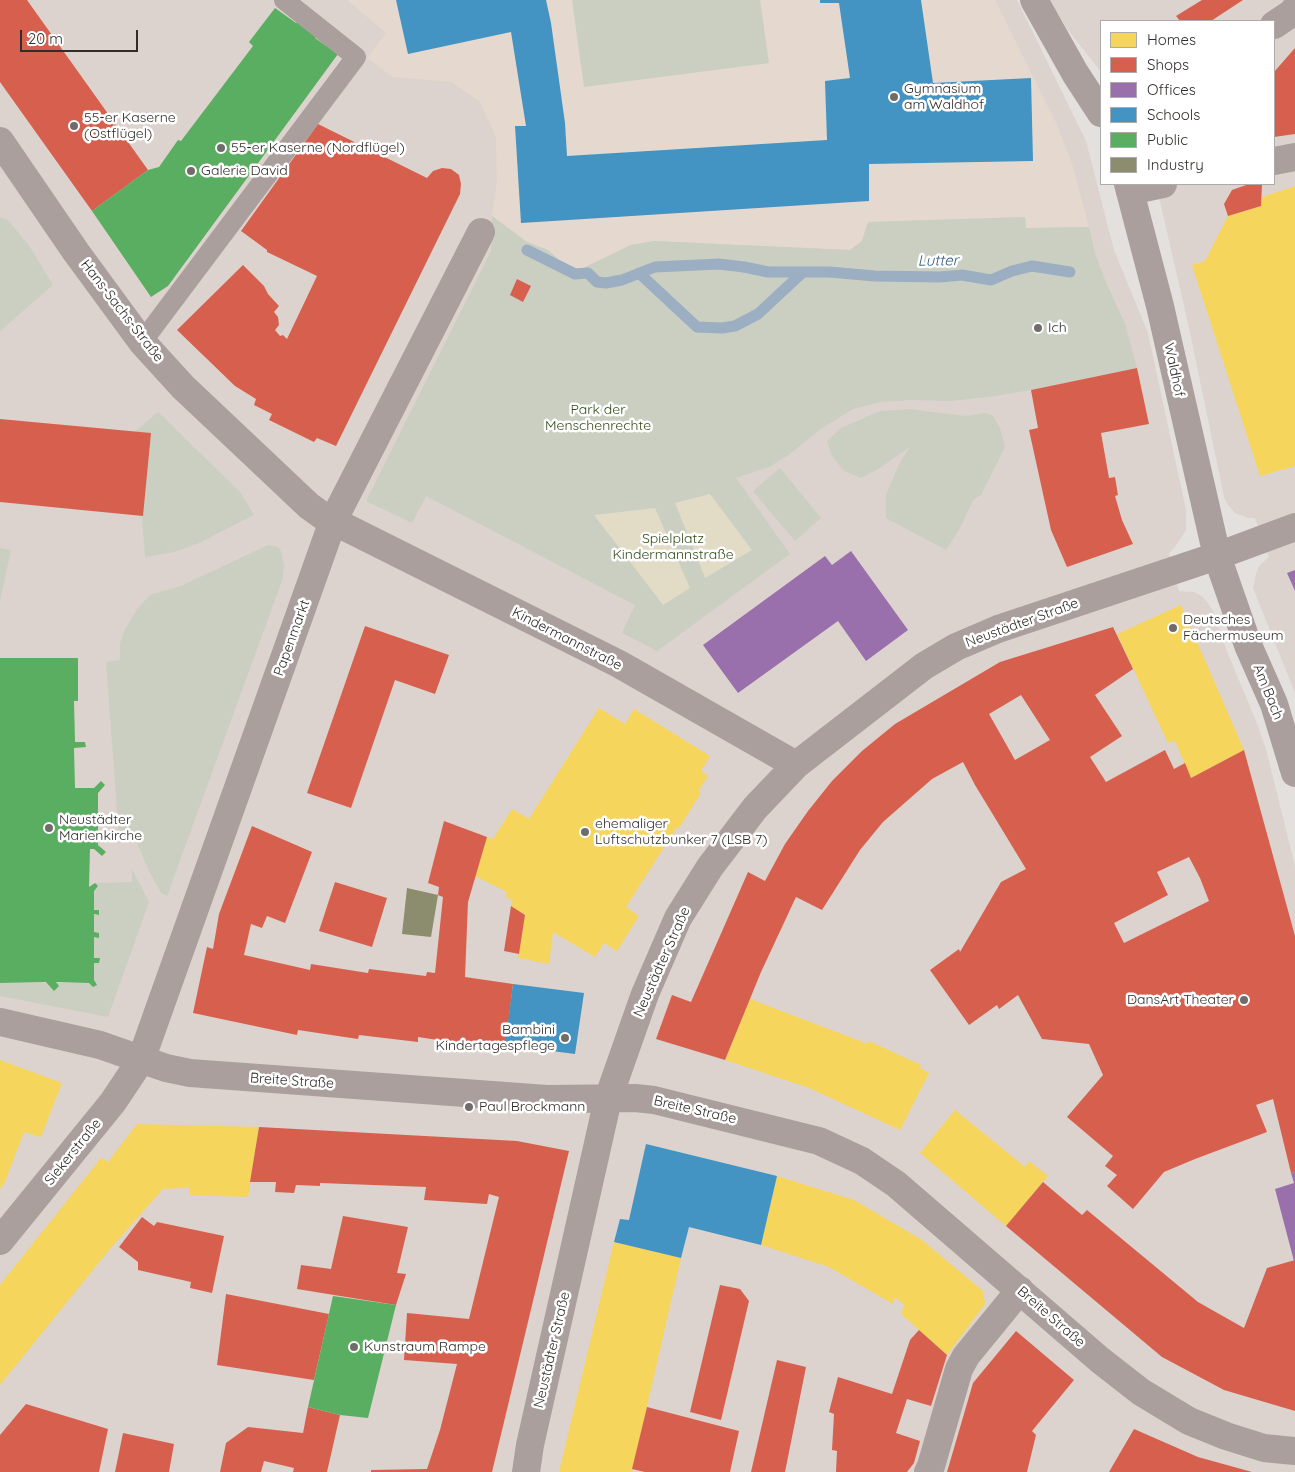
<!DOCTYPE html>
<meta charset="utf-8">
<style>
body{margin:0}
#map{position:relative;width:1295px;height:1472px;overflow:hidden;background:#e3e0de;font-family:Quicksand,sans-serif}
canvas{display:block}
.legend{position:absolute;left:1100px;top:20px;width:175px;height:165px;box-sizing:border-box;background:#fff;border:1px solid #acabaa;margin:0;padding:6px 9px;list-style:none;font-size:15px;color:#302d2b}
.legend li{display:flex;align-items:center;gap:10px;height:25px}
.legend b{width:25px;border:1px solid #acabaa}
.scale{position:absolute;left:20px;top:30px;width:118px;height:22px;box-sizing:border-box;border:2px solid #302d2b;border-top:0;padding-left:6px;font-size:15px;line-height:18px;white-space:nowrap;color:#302d2b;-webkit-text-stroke:4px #fff;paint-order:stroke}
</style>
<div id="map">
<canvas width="1295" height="1472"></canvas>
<ul class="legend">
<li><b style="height:14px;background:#f6d55c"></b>Homes</li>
<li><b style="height:14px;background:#d6604d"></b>Shops</li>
<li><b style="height:14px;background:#9970ab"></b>Offices</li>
<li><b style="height:14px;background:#4393c3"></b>Schools</li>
<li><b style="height:14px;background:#5aae61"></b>Public</li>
<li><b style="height:14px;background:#8c8c6e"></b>Industry</li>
</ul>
<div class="scale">20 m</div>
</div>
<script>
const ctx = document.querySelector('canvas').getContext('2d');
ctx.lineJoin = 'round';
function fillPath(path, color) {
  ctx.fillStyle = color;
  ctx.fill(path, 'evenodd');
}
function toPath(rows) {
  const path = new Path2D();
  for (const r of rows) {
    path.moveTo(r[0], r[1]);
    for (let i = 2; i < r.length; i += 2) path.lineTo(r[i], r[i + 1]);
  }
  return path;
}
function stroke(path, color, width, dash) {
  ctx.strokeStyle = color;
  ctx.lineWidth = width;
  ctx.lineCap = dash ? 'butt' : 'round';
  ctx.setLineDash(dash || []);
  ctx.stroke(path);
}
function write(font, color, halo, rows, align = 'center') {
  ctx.font = font + ' Quicksand,sans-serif';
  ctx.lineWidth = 5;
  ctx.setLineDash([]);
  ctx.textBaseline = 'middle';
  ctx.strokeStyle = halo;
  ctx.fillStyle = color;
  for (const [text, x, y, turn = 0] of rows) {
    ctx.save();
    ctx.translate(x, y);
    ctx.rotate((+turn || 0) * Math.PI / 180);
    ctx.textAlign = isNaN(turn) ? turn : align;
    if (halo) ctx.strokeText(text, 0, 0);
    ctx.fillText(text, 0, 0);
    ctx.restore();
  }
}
fillPath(toPath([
 [0,0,1017,0,1086,141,1114,250,1148,333,1186,510,1186,530,1175,547,1169,553,1179,591,1194,592,1202,596,1208,603,1214,613,1226,649,1256,721,1266,749,1295,866,1295,1472,0,1472],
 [1049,0,1295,0,1295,693,1253,588,1256,574,1259,566,1269,557,1255,518,1248,518,1235,513,1227,504,1224,497,1189,328,1156,184,1274,184,1274,21,1101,21,1101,72,1068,30]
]), '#ddd3ce');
fillPath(toPath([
 [347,0,995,0,1057,125,1072,164,1089,227,1026,228,1025,217,868,222,862,241,850,250,654,241,631,245,579,270,559,260,548,250,527,242,492,216,497,182,496,137,480,102,452,82,393,77,367,58,386,33]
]), '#e5d9cf');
fillPath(toPath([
 [572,0,760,0,769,63,584,87],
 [492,216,527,242,548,250,559,260,579,270,631,245,654,241,850,250,862,241,868,222,1025,217,1026,228,1089,227,1095,253,1105,280,1125,324,1137,368,1031,390,989,397,950,401,911,400,880,402,853,409,821,429,787,456,769,467,736,478,790,554,657,651,622,633,635,605,426,496,412,523,366,501,491,251],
 [0,217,8,220,30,247,53,285,0,331],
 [909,409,965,416,986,413,993,416,1000,428,1005,447,981,495,973,500,961,526,946,550,886,518,886,495,900,462,910,447,878,469,861,478,844,471,832,456,827,441,841,428,880,411],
 [158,412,240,492,254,515,197,544,174,552,145,557,135,432],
 [780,468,821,518,795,541,753,491],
 [268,545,278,547,281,551,284,566,283,578,167,896,161,893,148,869,135,838,119,838,106,662,120,660,120,643,124,631,138,608,150,595,181,586],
 [0,548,11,550,0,601],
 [132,869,149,902,108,1017,0,996,0,983,47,983,54,991,59,986,56,983,89,983,93,987,96,985,94,980,94,963,99,963,100,958,94,958,94,938,99,937,99,933,94,932,94,915,99,914,100,910,94,909,94,890,98,886,95,883,132,882]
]), '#cacfc2');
fillPath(toPath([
 [710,494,752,550,705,578,675,503],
 [655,508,690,588,663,605,594,515]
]), '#e2dbc6');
fillPath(toPath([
 [1295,186,1295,466,1260,476,1192,265,1205,261,1228,216,1261,206,1262,197],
 [1181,605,1244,750,1191,778,1175,741,1168,743,1117,634],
 [599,708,625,724,634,709,710,756,701,771,708,776,698,792,701,793,679,828,677,827,626,907,639,916,617,951,604,943,595,957,553,932,549,964,518,958,525,915,511,906,513,901,505,896,507,892,475,876,487,837,493,839,512,809,529,819],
 [750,999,868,1044,869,1041,921,1065,920,1068,929,1073,900,1130,809,1088,725,1060],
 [0,1060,62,1083,41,1137,24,1132,5,1182,0,1189],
 [955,1110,1025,1167,1029,1161,1048,1176,1006,1226,920,1153],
 [137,1124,259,1127,248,1197,189,1195,189,1188,163,1189,110,1249,0,1385,0,1285,101,1158,108,1162],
 [777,1176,854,1200,922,1240,983,1291,985,1304,947,1355,901,1314,904,1305,895,1297,893,1304,829,1267,761,1245],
 [614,1242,681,1258,632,1472,559,1472]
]), '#f6d55c');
fillPath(toPath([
 [0,0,27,0,148,170,92,211,0,82],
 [1202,0,1243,0,1211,21,1180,21,1176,16],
 [1295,48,1295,134,1274,137,1274,72],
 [318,124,427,178,433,171,442,168,451,169,459,175,461,184,460,194,336,446,317,438,314,442,269,420,272,414,254,405,256,399,235,386,177,330,243,265,264,286,268,294,279,306,274,312,278,317,279,325,275,330,280,336,283,335,287,339,317,276,267,252,267,250,241,231],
 [1249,184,1262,184,1261,206,1228,216,1224,204,1232,190],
 [517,279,531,286,523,302,510,295],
 [1137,368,1149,424,1101,433,1109,478,1115,477,1118,495,1115,496,1122,520,1133,544,1067,567,1051,530,1029,430,1038,428,1031,390],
 [0,419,151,433,143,516,0,502],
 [365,626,449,655,435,694,395,680,351,808,307,793],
 [1113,627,1133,669,1095,695,1122,736,1090,757,1106,782,1165,750,1174,769,1185,763,1191,778,1244,750,1295,936,1295,1172,1291,1173,1273,1099,1256,1105,1267,1132,1195,1159,1164,1172,1133,1209,1107,1186,1117,1175,1105,1166,1113,1156,1067,1117,1103,1075,1089,1044,1042,1039,1018,995,999,1009,997,1005,969,1025,930,970,959,949,960,952,1001,882,1026,869,975,785,963,762,932,779,883,822,860,850,822,910,796,897,761,972,725,1060,656,1039,672,995,691,1002,748,872,765,881,785,844,808,811,832,781,862,751,895,724,1000,662],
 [1021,695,1050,740,1015,760,989,714],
 [1189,857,1200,878,1209,901,1124,943,1114,923,1168,895,1157,872],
 [444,821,487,837,468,902,465,977,513,984,505,1050,418,1037,418,1042,359,1035,358,1039,298,1030,297,1035,193,1013,207,947,213,949,219,914,252,826,312,852,285,923,267,916,262,928,251,924,244,955,310,970,311,964,368,973,369,969,426,976,427,972,435,973,443,897,438,895,439,887,428,883],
 [335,882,387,898,372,947,319,931],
 [511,906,525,915,519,954,504,951],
 [259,1127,517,1141,569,1151,492,1472,371,1472,371,1470,427,1469,440,1430,457,1364,404,1360,407,1313,469,1319,499,1197,489,1194,487,1204,424,1200,426,1187,320,1183,320,1186,296,1185,294,1193,275,1192,276,1182,250,1182],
 [1043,1182,1082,1215,1087,1210,1198,1302,1244,1328,1267,1268,1295,1260,1295,1411,1224,1390,1162,1357,1006,1226],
 [343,1216,408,1227,397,1273,406,1274,396,1305,297,1289,301,1265,331,1269],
 [142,1217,154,1226,157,1222,224,1236,212,1293,190,1288,191,1282,138,1270,138,1262,119,1247],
 [720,1285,740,1289,749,1301,721,1420,690,1412],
 [226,1294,329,1314,314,1380,217,1365],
 [919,1330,947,1355,931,1406,907,1399,896,1433,920,1441,914,1463,907,1472,836,1472,837,1451,832,1450,834,1414,829,1412,838,1377,892,1394,910,1340],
 [1016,1331,1074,1380,1032,1431,1036,1435,1027,1472,947,1472,973,1383],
 [777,1360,806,1367,785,1472,751,1472],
 [26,1404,108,1429,99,1472,0,1472,0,1435],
 [308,1407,340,1415,327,1472,293,1472,294,1468,264,1461,261,1472,220,1472,226,1443,248,1427,303,1433],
 [647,1407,739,1431,730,1472,645,1472,632,1469],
 [1134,1429,1198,1457,1252,1472,1109,1472],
 [123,1433,174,1444,169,1472,115,1472]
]), '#d6604d');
fillPath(toPath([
 [851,551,908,630,866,661,838,621,738,693,703,645,825,556,832,565],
 [1295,570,1295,591,1287,573],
 [1295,1172,1295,1261,1294,1261,1275,1189,1294,1183,1291,1173]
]), '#9970ab');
fillPath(toPath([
 [396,0,546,0,551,23,565,123,567,156,827,140,825,81,850,78,839,3,820,3,820,0,921,0,933,83,1031,78,1033,161,869,164,869,201,521,223,515,126,526,126,511,32,408,54],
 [513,984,584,993,575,1054,505,1045],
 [646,1144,777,1176,761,1245,689,1227,681,1258,614,1242,620,1219,629,1220]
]), '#4393c3');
fillPath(toPath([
 [275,8,296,23,299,20,319,34,315,38,338,54,168,286,151,297,92,211,148,170,159,167,178,140,181,141,253,46,249,42],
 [0,658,78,658,78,701,74,701,75,742,85,742,86,747,74,748,75,788,94,788,101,781,105,785,98,793,98,845,106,852,102,856,94,849,90,849,89,887,95,883,98,886,94,891,94,910,99,910,99,915,94,914,94,932,99,933,99,938,94,937,94,958,100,958,99,963,94,963,94,980,97,985,93,987,89,983,56,982,59,986,54,991,46,982,0,983],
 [333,1296,396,1305,368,1418,340,1415,308,1407]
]), '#5aae61');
fillPath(toPath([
 [407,888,438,895,431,937,402,934]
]), '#8c8c6e');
stroke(toPath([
 [527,250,575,274,588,273,597,282,606,283,622,280,655,267,719,264,744,267,768,272,829,272,875,276,940,277,962,275,991,280,1012,271,1032,266,1070,272],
 [639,273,697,327,722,328,735,326,758,314,802,273]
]), '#9caec2', 11);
stroke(toPath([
 [142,342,356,57,284,0]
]), '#aa9f9d', 20);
stroke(toPath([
 [1274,161,1295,157],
 [1130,191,1163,184]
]), '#aa9f9d', 28);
stroke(toPath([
 [1034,0,1075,73,1101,113],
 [1274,25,1292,13,1295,9],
 [0,141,76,252,142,342,183,387,309,506,323,516,619,664,796,765],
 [1128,184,1160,306,1217,556,1248,645,1274,704,1295,773],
 [0,1022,100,1045,166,1068,190,1073,547,1099,635,1098,654,1100,819,1141,862,1161,896,1184,1100,1360,1141,1392,1189,1421,1226,1436,1264,1448,1295,1451],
 [0,1241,113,1102,141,1060,333,521,481,232],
 [526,1472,530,1445,608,1099,645,994,678,918,710,867,755,808,796,765,924,666,956,647,998,629,1217,556,1295,527],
 [928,1472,931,1466,959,1369,966,1356,1020,1290]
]), '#aa9f9d', 28);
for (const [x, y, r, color] of [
 [894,97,5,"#6f6c6a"],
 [74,126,5,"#6f6c6a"],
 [221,148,5,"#6f6c6a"],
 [191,171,5,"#6f6c6a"],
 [1038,328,5,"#6f6c6a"],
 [1173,628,5,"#6f6c6a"],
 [49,828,5,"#6f6c6a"],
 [585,832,5,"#6f6c6a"],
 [1244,1000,5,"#6f6c6a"],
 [565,1038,5,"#6f6c6a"],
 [469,1107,5,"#6f6c6a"],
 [354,1347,5,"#6f6c6a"]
]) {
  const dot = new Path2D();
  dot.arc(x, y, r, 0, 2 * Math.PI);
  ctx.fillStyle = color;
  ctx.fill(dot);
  stroke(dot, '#fff', 2);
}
write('14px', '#302d2b', '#fff', [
 ["Gymnasium",904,89],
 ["am Waldhof",904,105],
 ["55-er Kaserne",84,118],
 ["(Ostflügel)",84,134],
 ["55-er Kaserne (Nordflügel)",231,148],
 ["Galerie David",201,171],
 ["Ich",1048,328],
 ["Deutsches",1183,620],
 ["Fächermuseum",1183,636],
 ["Neustädter",59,820],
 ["Marienkirche",59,836],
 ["ehemaliger",595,824],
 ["Luftschutzbunker 7 (LSB 7)",595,840],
 ["DansArt Theater",1234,1000,"right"],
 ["Bambini",555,1030,"right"],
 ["Kindertagespflege",555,1046,"right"],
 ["Paul Brockmann",479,1107],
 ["Kunstraum Rampe",364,1347]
], 'left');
write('14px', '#302d2b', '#fff', [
 ["Hans-Sachs-Straße",122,311,52],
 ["Waldhof",1174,370,78],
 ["Neustädter Straße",1022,623,-20],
 ["Papenmarkt",292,638,-70],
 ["Kindermannstraße",567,639,27],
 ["Am Bach",1268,692,68],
 ["Neustädter Straße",662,962,-66],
 ["Breite Straße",292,1081,4],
 ["Breite Straße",695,1110,13],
 ["Siekerstraße",73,1152,-51],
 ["Breite Straße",1051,1317,41],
 ["Neustädter Straße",552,1350,-77]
]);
write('14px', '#324c19', '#fff', [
 ["Park der",598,410],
 ["Menschenrechte",598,426],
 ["Spielplatz",673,539],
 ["Kindermannstraße",673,555]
]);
write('italic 15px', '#305882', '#fff', [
 ["Lutter",938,261,-1]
]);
</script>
